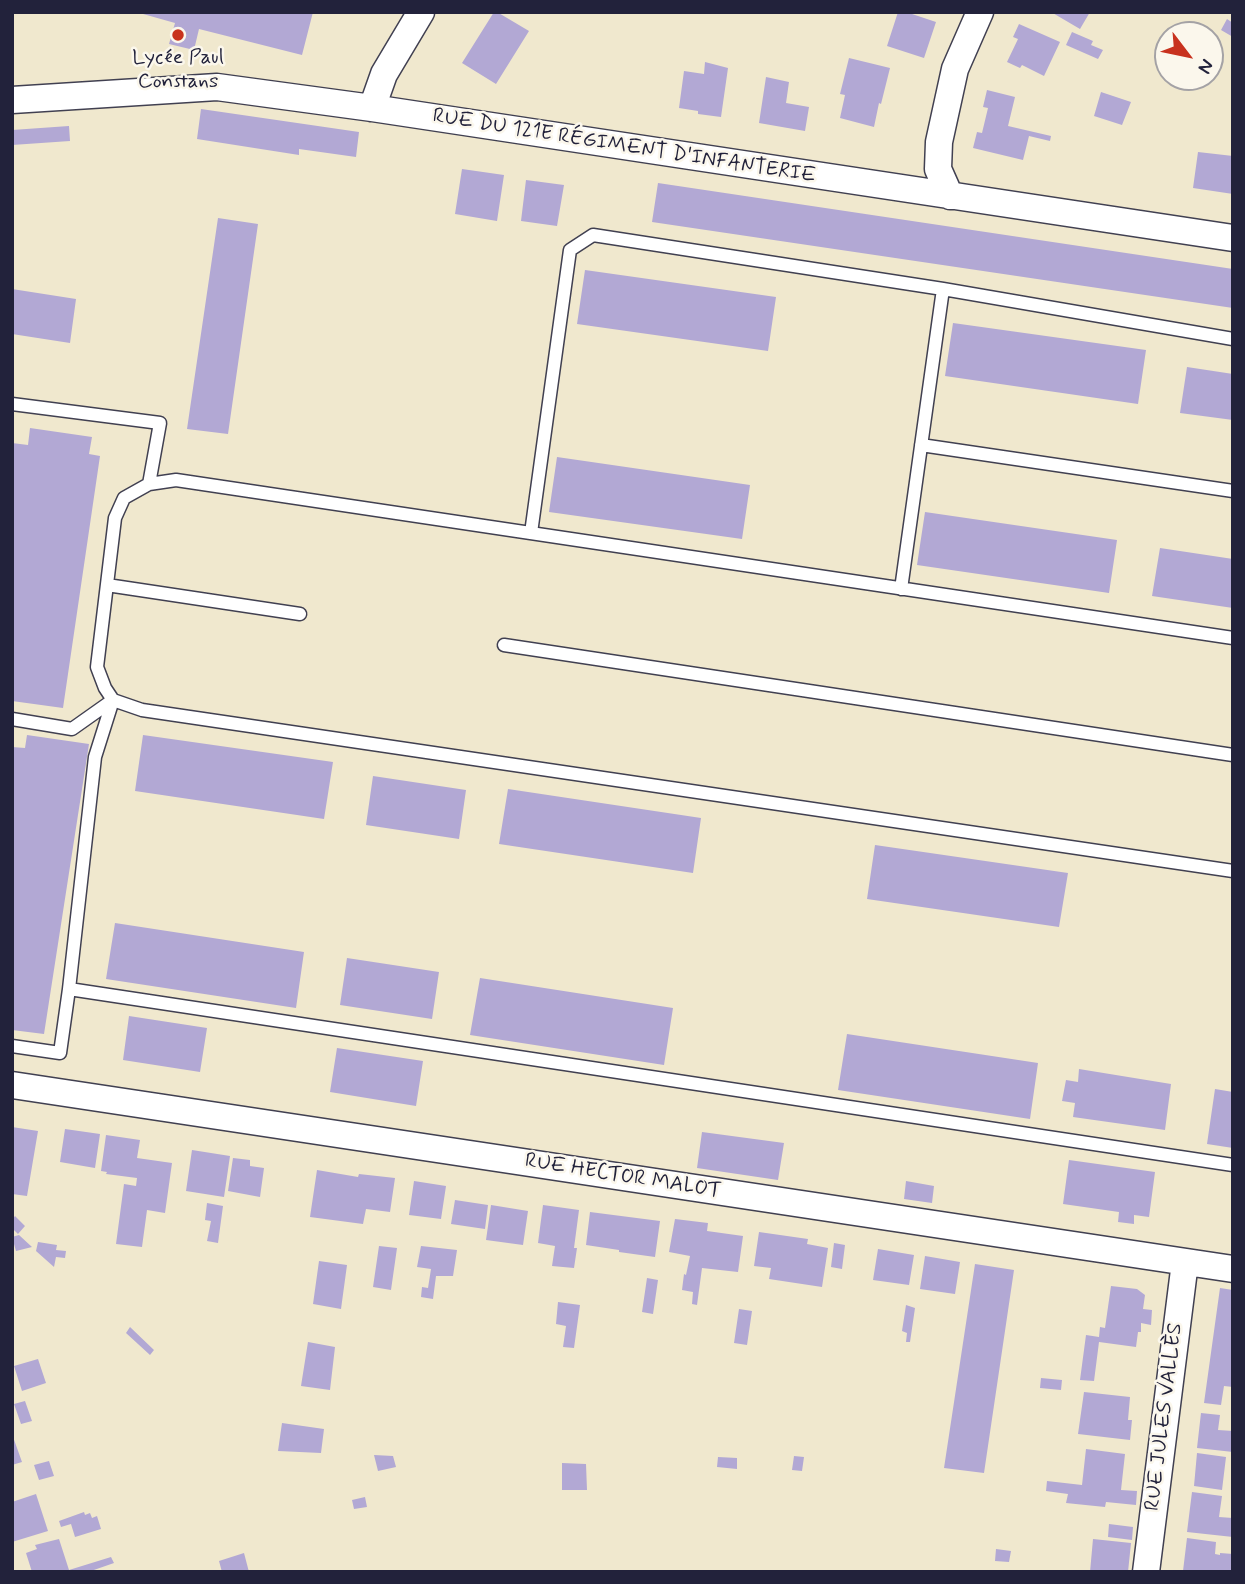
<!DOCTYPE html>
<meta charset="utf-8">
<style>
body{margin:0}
#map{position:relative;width:1245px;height:1584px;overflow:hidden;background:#f0e8ce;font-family:Mynerve,sans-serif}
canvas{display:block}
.frame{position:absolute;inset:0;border:14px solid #22223b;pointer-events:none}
.north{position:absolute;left:1154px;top:21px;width:70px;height:70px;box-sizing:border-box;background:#fbf7ec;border:2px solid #a4a2a5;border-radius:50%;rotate:122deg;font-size:19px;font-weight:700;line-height:28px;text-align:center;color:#22223b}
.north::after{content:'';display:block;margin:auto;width:24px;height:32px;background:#c8321e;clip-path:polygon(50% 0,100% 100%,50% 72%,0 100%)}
</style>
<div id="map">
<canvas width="1245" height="1584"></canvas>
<div class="frame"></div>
<div class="north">N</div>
</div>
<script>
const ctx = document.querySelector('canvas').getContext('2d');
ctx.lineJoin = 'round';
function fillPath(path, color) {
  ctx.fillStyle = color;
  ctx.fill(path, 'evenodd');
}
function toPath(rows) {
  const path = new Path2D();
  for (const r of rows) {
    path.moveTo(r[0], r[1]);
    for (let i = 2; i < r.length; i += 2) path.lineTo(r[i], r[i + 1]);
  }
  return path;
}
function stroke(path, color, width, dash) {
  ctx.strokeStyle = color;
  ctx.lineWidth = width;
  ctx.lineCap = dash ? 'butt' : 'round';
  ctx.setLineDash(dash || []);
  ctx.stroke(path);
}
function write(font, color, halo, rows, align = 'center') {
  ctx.font = font + ' Mynerve,sans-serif';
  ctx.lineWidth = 5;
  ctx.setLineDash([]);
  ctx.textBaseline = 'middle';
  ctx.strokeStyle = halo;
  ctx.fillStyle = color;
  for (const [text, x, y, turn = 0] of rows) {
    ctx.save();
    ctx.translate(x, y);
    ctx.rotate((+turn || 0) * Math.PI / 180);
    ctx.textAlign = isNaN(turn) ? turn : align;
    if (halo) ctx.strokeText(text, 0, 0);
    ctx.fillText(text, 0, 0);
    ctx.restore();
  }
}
fillPath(toPath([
 [136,12,313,12,302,55,199,29,194,50,169,44,175,23],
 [494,12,497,12,529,31,496,84,462,63],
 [898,12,906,12,936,22,924,58,887,46],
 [1051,12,1090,12,1080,29],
 [1227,19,1233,23,1233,37,1221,30],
 [1019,24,1060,42,1044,76,1022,65,1020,68,1007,62,1018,39,1013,37],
 [1072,32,1093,41,1091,45,1103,50,1098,59,1066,45],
 [849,58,890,68,881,104,879,103,874,127,840,118,845,95,840,94],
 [705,62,728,68,721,117,698,114,698,111,679,108,684,71,704,74],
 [766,77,789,82,786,103,809,107,805,131,759,123],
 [987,90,1015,97,1008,126,1051,136,1050,141,1029,136,1023,160,973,148,977,132,982,133,988,108,983,107],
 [1101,92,1131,102,1122,125,1094,116],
 [201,109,359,132,356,157,299,149,299,155,197,139],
 [69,126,70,141,12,145,12,130],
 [1198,152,1233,156,1233,194,1193,188],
 [462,169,504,175,497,221,455,214],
 [526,180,564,185,557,226,521,221],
 [658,183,1233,269,1233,308,652,222],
 [218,218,258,224,228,434,187,429],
 [585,270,776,297,768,351,577,324],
 [12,289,76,299,70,343,12,334],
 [953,323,1146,350,1138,404,945,376],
 [1187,367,1233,374,1233,420,1180,413],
 [30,428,92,437,89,454,100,456,63,708,12,701,12,443,28,445],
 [557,457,750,485,742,539,549,512],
 [925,512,1117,540,1109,593,917,565],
 [1160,548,1233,559,1233,608,1152,596],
 [27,735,89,744,44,1034,12,1030,12,747,25,748],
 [143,735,333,762,324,819,135,791],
 [373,776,466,790,459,839,366,825],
 [508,789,701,818,693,873,499,844],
 [875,845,1068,873,1059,927,867,899],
 [115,923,304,952,296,1008,106,979],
 [347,958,439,972,432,1019,340,1005],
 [480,978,673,1008,664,1065,470,1035],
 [129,1016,207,1028,200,1072,123,1060],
 [847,1034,1038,1063,1030,1119,838,1090],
 [337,1048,423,1061,416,1106,330,1092],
 [1079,1069,1171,1084,1165,1130,1073,1117,1075,1103,1062,1101,1066,1080,1078,1082],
 [1215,1089,1233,1092,1233,1148,1207,1144],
 [12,1127,38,1131,27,1196,12,1194],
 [65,1129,100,1134,95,1168,60,1162],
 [702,1132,784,1143,778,1180,697,1168],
 [106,1135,140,1140,137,1158,172,1163,165,1213,147,1210,142,1247,116,1244,124,1184,136,1186,137,1178,106,1174,107,1172,101,1171],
 [192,1150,230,1156,224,1197,186,1191],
 [233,1158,250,1160,250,1166,264,1168,260,1197,228,1191],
 [1069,1160,1155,1172,1149,1217,1134,1215,1134,1224,1118,1222,1119,1212,1063,1204],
 [317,1170,358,1177,359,1174,395,1178,390,1212,366,1209,363,1224,310,1217],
 [414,1181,446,1186,441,1219,409,1215],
 [906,1181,934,1186,932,1203,904,1199],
 [455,1200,488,1205,485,1229,451,1224],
 [207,1203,223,1206,218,1243,207,1241,211,1221,205,1220],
 [491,1205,528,1211,523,1245,486,1240],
 [543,1205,579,1210,574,1248,577,1248,574,1268,552,1266,555,1246,538,1243],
 [590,1212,660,1221,655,1257,619,1252,619,1250,586,1245],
 [15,1216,25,1226,18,1234,12,1228,12,1220],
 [675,1219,708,1223,707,1231,743,1236,738,1272,702,1268,697,1305,692,1304,693,1292,682,1290,684,1274,686,1275,690,1256,669,1252],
 [759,1232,808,1239,807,1244,828,1248,822,1287,769,1279,771,1268,754,1266],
 [19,1235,32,1247,16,1251,12,1237],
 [38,1242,57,1245,56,1250,66,1251,65,1258,56,1257,54,1267,36,1251],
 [834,1243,845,1245,842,1269,831,1267],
 [379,1246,397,1248,391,1290,373,1287],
 [421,1246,457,1250,453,1276,436,1276,433,1299,421,1297,422,1287,428,1288,431,1269,417,1267],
 [878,1249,914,1255,909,1285,873,1280],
 [925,1256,960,1262,955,1294,920,1289],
 [319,1261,347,1265,341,1309,313,1304],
 [975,1264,1014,1270,984,1473,944,1468],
 [647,1278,658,1280,653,1314,642,1312],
 [1111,1286,1137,1289,1145,1295,1143,1309,1152,1310,1151,1325,1141,1323,1141,1332,1138,1332,1136,1347,1099,1342,1094,1381,1080,1380,1086,1335,1099,1337,1100,1327,1105,1328],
 [1220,1288,1233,1290,1233,1387,1224,1386,1221,1405,1204,1403],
 [558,1302,580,1305,574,1348,563,1347,566,1326,556,1324],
 [906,1305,915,1308,910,1342,906,1342,907,1333,902,1331],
 [739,1309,752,1311,747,1345,734,1343],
 [130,1327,154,1350,150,1355,126,1333],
 [308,1342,335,1347,330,1390,301,1386],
 [38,1359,46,1383,22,1391,14,1366],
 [1041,1378,1062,1380,1061,1390,1040,1388],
 [1084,1392,1130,1397,1128,1420,1132,1420,1130,1440,1078,1434],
 [25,1401,32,1421,21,1424,14,1404],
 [1201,1413,1220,1415,1218,1430,1233,1431,1233,1452,1197,1448],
 [282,1423,324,1429,321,1453,278,1451],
 [12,1434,22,1462,12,1465],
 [1086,1449,1125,1454,1121,1490,1137,1491,1136,1505,1106,1502,1105,1507,1066,1503,1068,1494,1046,1491,1047,1481,1082,1485],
 [1197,1453,1226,1457,1222,1490,1194,1486],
 [374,1455,393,1456,396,1467,378,1471],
 [794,1456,804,1457,802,1471,792,1470],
 [718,1457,737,1458,737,1469,717,1467],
 [49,1461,54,1476,39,1480,34,1465],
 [562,1463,586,1464,587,1490,562,1490],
 [1192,1492,1222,1496,1219,1517,1233,1518,1233,1537,1187,1532],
 [36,1494,48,1531,12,1542,12,1502],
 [365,1497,367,1507,354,1509,352,1500],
 [84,1512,85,1515,90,1513,92,1518,97,1516,101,1529,75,1537,71,1524,61,1527,59,1521],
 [1109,1524,1133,1527,1132,1540,1108,1537],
 [1187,1538,1216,1542,1215,1554,1220,1555,1220,1553,1233,1554,1233,1572,1183,1571],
 [59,1539,69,1570,111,1557,114,1563,91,1571,91,1572,32,1572,26,1553,37,1549,35,1545],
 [1093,1539,1131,1543,1128,1572,1090,1572],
 [996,1549,1011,1551,1009,1562,995,1561],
 [244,1553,249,1572,222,1572,219,1561]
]), '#b2a8d4');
const lane = toPath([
 [12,404,160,423,149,484],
 [921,445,1233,491],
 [531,533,570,250,593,235,943,289,1233,339],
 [107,585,300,614],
 [901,589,943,289],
 [1233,638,176,480,149,484,124,498,115,518,97,667,105,688,113,700,142,710,1233,871],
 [504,645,1233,755],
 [12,719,72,729,113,700,95,757,69,989],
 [12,1046,60,1053,69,989,1233,1165]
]);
const street = toPath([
 [12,100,217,87,372,108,1233,238],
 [372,108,384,74,421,12],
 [950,196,938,169,939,142,955,69,980,12],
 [12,1085,1233,1269],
 [1146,1572,1185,1262]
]);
stroke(lane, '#414051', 15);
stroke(street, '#414051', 29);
stroke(lane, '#fff', 12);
stroke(street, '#fff', 26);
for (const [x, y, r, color] of [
 [178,35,7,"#c8321e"]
]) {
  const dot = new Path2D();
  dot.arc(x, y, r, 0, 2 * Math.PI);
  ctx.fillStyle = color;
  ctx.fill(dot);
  stroke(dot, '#fbf7ec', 2.5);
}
write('21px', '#22223b', '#fbf7ec', [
 ["Lycée Paul",178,59],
 ["Constans",178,83]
]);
write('21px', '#22223b', '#fbf7ec', [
 ["RUE DU 121E RÉGIMENT D'INFANTERIE",624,147,9],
 ["RUE HECTOR MALOT",623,1177,9],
 ["RUE JULES VALLÈS",1165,1417,-83]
]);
</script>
